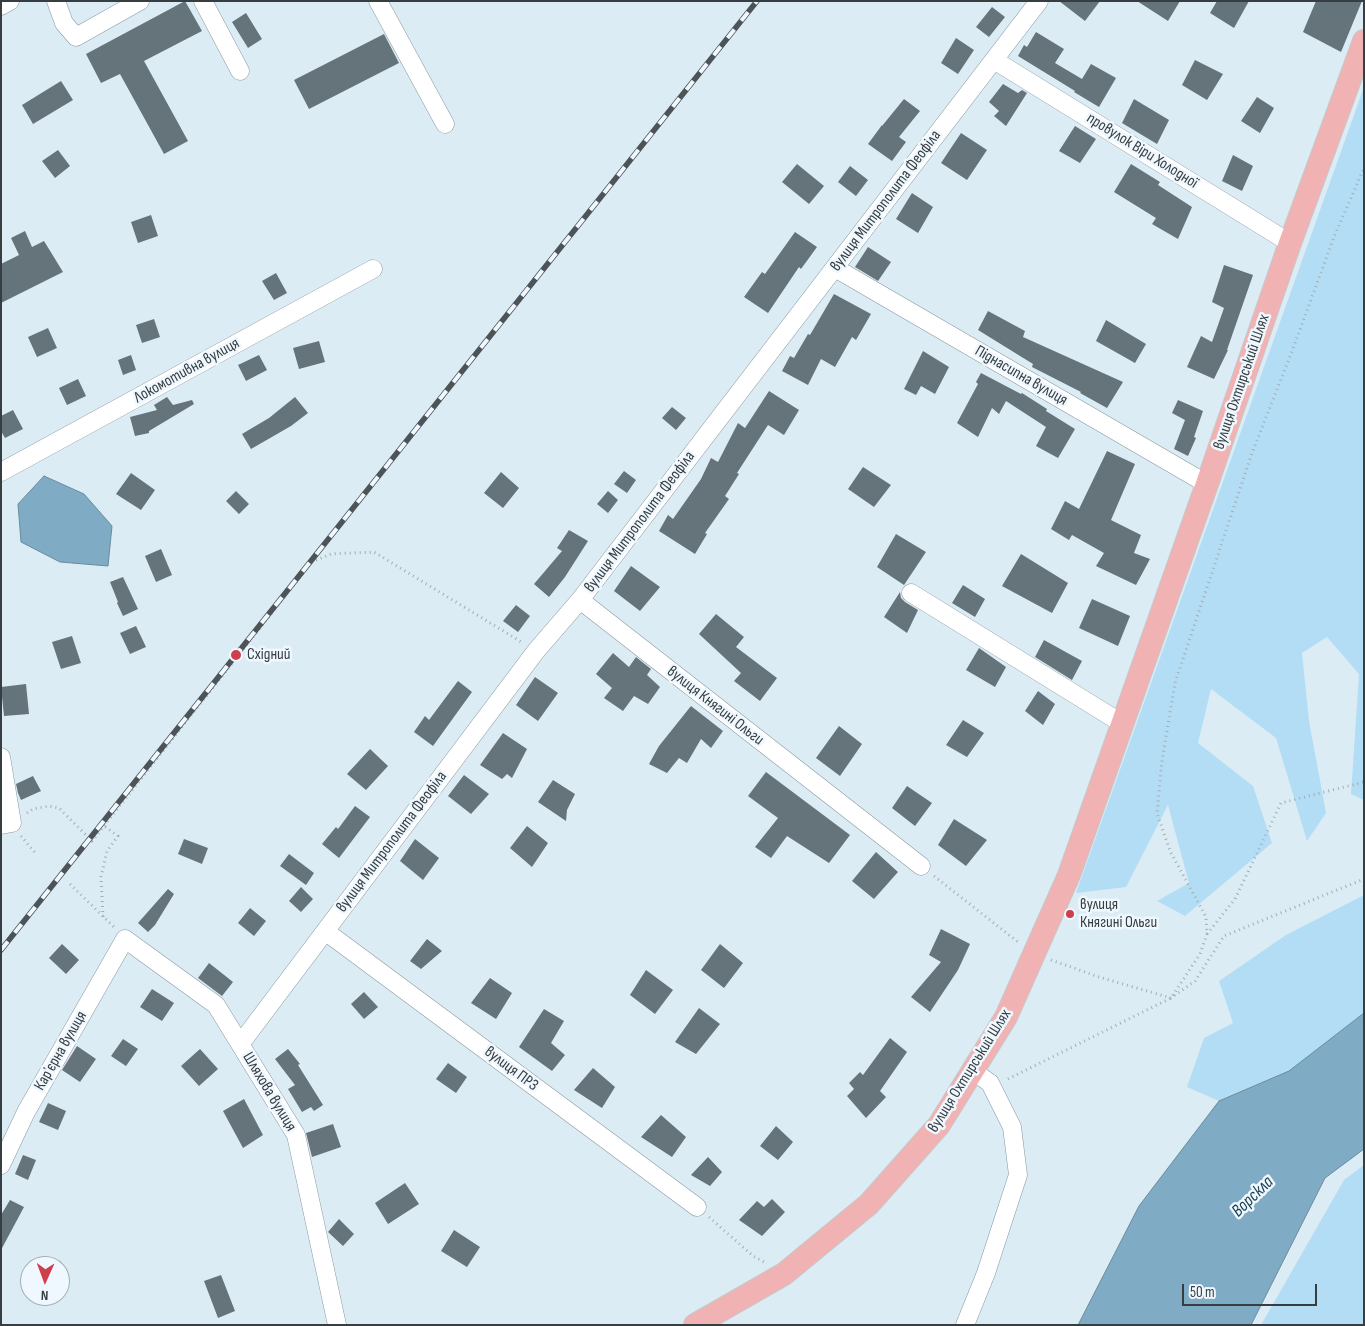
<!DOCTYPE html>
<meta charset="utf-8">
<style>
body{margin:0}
#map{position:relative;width:1365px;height:1326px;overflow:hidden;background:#dcecf5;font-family:"Sofia Sans Condensed",sans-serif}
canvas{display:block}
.frame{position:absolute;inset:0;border:2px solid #373e41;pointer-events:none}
.north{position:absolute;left:20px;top:1256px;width:50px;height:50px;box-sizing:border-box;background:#eff8fe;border:1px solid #a5aeb2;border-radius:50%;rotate:182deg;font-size:14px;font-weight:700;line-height:20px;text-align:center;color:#373e41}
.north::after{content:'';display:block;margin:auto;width:18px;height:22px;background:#cf3e4c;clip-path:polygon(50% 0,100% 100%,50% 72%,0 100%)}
.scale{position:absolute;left:1182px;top:1284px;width:135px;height:22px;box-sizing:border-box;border:2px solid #373e41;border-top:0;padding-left:6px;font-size:15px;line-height:18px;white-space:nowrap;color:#373e41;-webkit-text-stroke:4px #eff8fe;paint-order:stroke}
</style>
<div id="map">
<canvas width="1365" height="1326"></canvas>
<div class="frame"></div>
<div class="north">N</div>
<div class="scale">50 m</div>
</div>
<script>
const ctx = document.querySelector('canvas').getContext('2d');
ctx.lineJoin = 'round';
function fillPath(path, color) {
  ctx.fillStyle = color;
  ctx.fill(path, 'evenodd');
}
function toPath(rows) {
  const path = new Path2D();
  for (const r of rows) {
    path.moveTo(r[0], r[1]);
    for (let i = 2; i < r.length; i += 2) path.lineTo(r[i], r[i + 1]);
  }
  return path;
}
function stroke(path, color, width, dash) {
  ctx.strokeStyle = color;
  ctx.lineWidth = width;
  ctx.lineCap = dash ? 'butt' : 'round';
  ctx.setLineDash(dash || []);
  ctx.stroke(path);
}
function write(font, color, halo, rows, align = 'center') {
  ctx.font = font + ' "Sofia Sans Condensed",sans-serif';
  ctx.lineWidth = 5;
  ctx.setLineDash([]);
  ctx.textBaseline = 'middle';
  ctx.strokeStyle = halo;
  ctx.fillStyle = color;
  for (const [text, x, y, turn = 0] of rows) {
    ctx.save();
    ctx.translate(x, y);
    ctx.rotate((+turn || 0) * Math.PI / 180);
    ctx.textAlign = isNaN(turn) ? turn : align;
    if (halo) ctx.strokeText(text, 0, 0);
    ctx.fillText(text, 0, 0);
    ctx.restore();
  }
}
fillPath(toPath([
 [1364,87,1364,800,1351,794,1359,674,1327,637,1302,653,1309,721,1326,813,1307,841,1276,738,1211,689,1198,743,1253,786,1272,843,1185,916,1157,901,1189,883,1168,805,1126,887,1076,893],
 [1364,895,1364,1013,1289,1071,1219,1101,1187,1087,1204,1038,1233,1023,1219,981,1286,935],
 [1364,1165,1364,1325,1261,1325,1344,1180]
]), '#b3ddf4');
const water = toPath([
 [44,476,84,494,112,526,108,566,60,562,21,542,18,504,44,476],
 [1364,1013,1364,1149,1325,1178,1251,1325,1078,1325,1139,1206,1219,1101,1289,1071,1364,1013]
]);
fillPath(water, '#7facc4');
stroke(water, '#698b9d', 1);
fillPath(toPath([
 [185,1,202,31,144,61,188,141,164,154,120,74,101,83,86,54],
 [1059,1,1100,1,1085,21],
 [1137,1,1180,1,1168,21],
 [1217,1,1249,1,1234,28,1210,13],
 [1316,1,1362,1,1341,52,1303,32],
 [992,7,1005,17,989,37,976,27],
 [246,13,262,39,248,48,232,22],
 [1036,32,1064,49,1055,63,1082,79,1091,64,1116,78,1099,107,1074,92,1075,91,1018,56,1024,45,1027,47],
 [384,34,399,63,309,109,294,80],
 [956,38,974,50,958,74,941,63],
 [1195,60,1223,74,1207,100,1182,85],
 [61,81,73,100,33,124,22,105],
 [1003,84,1018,93,1022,90,1027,93,1006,126,994,116,999,111,989,102],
 [1257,97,1274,108,1260,133,1241,121],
 [904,99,920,111,899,137,906,142,892,161,868,144,882,125,882,126],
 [1134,99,1169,120,1157,144,1122,123],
 [1075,126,1096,139,1080,163,1059,151],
 [961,133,987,150,967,180,941,163],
 [58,150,70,166,55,178,42,161],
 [1233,155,1253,166,1242,191,1222,181],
 [797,164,824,186,809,204,782,182],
 [1131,164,1160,182,1158,185,1192,207,1178,239,1152,224,1156,218,1114,192],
 [850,166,868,180,856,196,838,182],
 [912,193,933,207,918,233,896,219],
 [151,215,158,236,138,243,131,222],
 [25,231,32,247,44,241,63,272,1,303,1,264,19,255,11,238],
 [795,232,817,247,801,269,799,267,768,313,744,297,762,272,765,274],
 [868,247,891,262,878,281,855,267],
 [1224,265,1253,275,1227,350,1228,350,1214,379,1187,367,1201,336,1212,342,1224,308,1212,302],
 [276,273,287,293,274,300,262,281],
 [834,294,871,314,856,340,852,337,835,367,821,359,808,385,782,371,790,356,794,358,808,334,810,335],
 [988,311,1025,331,1023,337,1123,382,1107,408,1080,393,1081,392,1032,367,1033,364,978,330],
 [154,319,160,337,142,343,136,325],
 [1106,320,1146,344,1135,363,1096,341],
 [48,328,57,348,37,357,28,337],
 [319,341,325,362,299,369,293,348],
 [923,351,949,367,935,394,921,386,916,395,904,389],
 [131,355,136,370,123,375,118,360],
 [259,355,267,370,246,381,238,365],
 [981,373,1021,394,1022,393,1047,409,1046,411,1075,429,1058,458,1036,446,1046,427,1006,401,999,414,992,408,978,437,957,423,978,384,976,382],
 [78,379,86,396,67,405,59,388],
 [769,391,799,410,784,435,768,425,737,473,739,474,725,496,729,499,705,533,707,534,695,554,659,531,668,515,673,519,701,479,711,458,718,462,738,423,745,428],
 [167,397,173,405,192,400,194,404,149,431,149,433,135,436,130,417,157,410,154,405],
 [295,397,308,413,291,426,251,449,242,434,269,418],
 [1178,400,1203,411,1194,437,1196,438,1188,456,1174,449,1185,420,1172,413],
 [672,407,686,418,676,430,662,418],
 [13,410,23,429,5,438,1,431,1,416],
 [1107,451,1135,464,1111,520,1141,535,1134,553,1150,559,1136,585,1096,566,1104,553,1072,535,1069,540,1051,529,1065,501,1079,509],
 [863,467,891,485,874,507,848,489],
 [624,471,636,480,627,493,614,484],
 [501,472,519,488,503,508,484,493],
 [131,473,155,490,141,510,116,494],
 [236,491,249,504,239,514,226,501],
 [608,491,618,500,608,513,597,504],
 [569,530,588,541,565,577,549,597,534,584,562,551,557,548],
 [896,534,926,552,904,585,877,567],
 [161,549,172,575,156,582,145,556],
 [1021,554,1068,583,1052,613,1002,586],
 [631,566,660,587,640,611,614,591],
 [123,577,138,609,123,616,117,603,118,602,110,582],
 [963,585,985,599,975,617,952,603],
 [900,592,901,598,905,602,918,610,907,633,884,617],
 [1092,599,1130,616,1118,646,1079,628],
 [516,605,530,616,518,632,503,621],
 [716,614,744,637,736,647,777,678,760,701,734,681,741,673,699,634],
 [136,626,146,647,130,654,120,633],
 [72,636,81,663,61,669,52,642],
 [1044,640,1082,661,1072,680,1035,657],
 [979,648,1006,667,995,687,966,670],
 [613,653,629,667,636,657,651,669,647,675,660,687,648,704,634,696,623,711,604,698,612,688,596,674],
 [535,677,558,693,538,721,516,705],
 [458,681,472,692,433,746,414,732,425,716,429,720],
 [26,684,29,714,4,716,1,687],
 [1038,691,1055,704,1043,725,1025,711],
 [691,706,723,731,711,748,701,739,687,763,679,758,667,773,649,764,659,746],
 [963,720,984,733,967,757,946,745],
 [839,726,862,744,840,776,816,758],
 [503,733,527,749,512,778,507,774,502,779,480,765],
 [370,749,388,766,366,790,347,774],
 [766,772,850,835,829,863,787,836,771,858,755,847,778,818,748,796],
 [464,775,489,794,471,814,448,796],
 [33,776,41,791,21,800,18,793,16,784],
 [553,780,575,794,567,810,566,821,538,802],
 [907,786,932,803,915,826,892,808],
 [355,806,370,817,339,858,322,844,336,827,338,829],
 [954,819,987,840,966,866,938,845],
 [527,826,548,843,532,867,510,848],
 [184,839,208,848,202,864,178,854],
 [415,839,439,858,423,880,400,861],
 [876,852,898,872,874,899,852,881],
 [289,854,314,873,306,885,280,866],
 [301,887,313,899,301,912,289,901],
 [168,889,174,894,155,925,148,932,138,923],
 [250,908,266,921,254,936,238,923],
 [941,929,970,944,958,970,930,1012,911,997,941,962,929,955],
 [427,939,442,951,421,969,410,961],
 [62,944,79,960,66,974,49,958],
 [720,944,743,963,724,988,701,970],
 [209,963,233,982,222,996,198,978],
 [646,970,673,990,655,1014,630,995],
 [490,978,512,993,496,1019,471,1003],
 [152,989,174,1003,162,1021,140,1007],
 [364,992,378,1007,364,1019,351,1004],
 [699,1008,720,1024,696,1054,675,1042],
 [544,1009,564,1021,551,1043,565,1055,552,1071,519,1047],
 [890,1038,907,1052,880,1091,886,1097,866,1118,847,1096,854,1089,849,1083,860,1072,863,1075],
 [123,1039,138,1049,126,1066,111,1056],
 [77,1046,96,1059,80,1082,62,1070],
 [200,1049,218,1069,199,1086,181,1066],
 [288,1049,300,1064,298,1065,323,1105,314,1111,311,1107,302,1112,288,1089,295,1085,275,1059],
 [448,1063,467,1077,456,1093,436,1079],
 [593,1068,615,1087,602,1108,574,1090],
 [244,1099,263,1135,243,1148,223,1111],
 [48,1103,66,1111,58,1130,39,1122],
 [661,1115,686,1137,672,1157,641,1137],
 [333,1124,341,1147,312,1157,306,1133],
 [776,1126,793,1142,778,1160,760,1146],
 [23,1155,36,1160,28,1180,15,1174],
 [708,1157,722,1172,710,1186,691,1175],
 [405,1183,419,1204,388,1224,375,1203],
 [772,1199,785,1212,762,1236,739,1220,757,1201,764,1207],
 [10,1200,24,1207,1,1250,1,1215],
 [339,1219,354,1234,343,1246,328,1232],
 [454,1230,480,1247,467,1267,441,1251],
 [221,1275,235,1311,218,1318,204,1281]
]), '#65737b');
const minor = toPath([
 [56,1,64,23,76,37,140,1],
 [203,1,240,71],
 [378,1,445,124],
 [1,6,10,1],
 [994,60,1290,243],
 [835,268,1207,484],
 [1,472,373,269],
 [911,593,1123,724],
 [580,600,921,866],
 [1,757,12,823,1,825],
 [325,931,697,1207],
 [241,1043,536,651,580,600,1039,1],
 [1,1165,26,1112,125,939,216,1005,296,1135,337,1325],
 [965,1325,986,1273,1018,1175,1012,1127,990,1083,973,1071]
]);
const major = toPath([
 [695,1325,784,1274,869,1204,939,1125,1006,1017,1069,875,1207,484,1290,243,1364,41]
]);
stroke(minor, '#8998a0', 19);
stroke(major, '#c7c9ca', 24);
stroke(toPath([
 [27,813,33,809,49,806,59,808,92,841,312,562,331,554,374,552,523,643],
 [21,836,37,855],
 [934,876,1018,942],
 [70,884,114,927],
 [103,917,101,877,107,851,118,836,104,826],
 [1207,934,1235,899,1281,803,1364,782],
 [1051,960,1099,977,1171,998,1195,981,1224,936,1364,879],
 [1008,1079,1171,998,1200,954,1207,934,1206,917,1170,851,1157,813,1162,761,1175,683,1252,453,1291,354,1334,237,1364,168],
 [709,1217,753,1256,764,1262]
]), '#a1aeb5', 3, [1, 4]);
stroke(minor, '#fff', 18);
stroke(major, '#f0b2b3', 22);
const rail = toPath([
 [1,950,757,1]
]);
stroke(rail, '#4c5458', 5.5);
stroke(rail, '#eff8fe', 4, [11]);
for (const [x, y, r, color] of [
 [236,655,6,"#cf3e4c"],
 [1070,914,5,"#cf3e4c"]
]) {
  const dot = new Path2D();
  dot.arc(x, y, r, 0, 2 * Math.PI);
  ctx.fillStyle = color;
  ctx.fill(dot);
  stroke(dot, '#eff8fe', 2);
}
write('16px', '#373e41', '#eff8fe', [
 ["провулок Віри Холодної",1142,151,32],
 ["вулиця Митрополита Феофіла",886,201,-53],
 ["Локомотивна вулиця",187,371,-29],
 ["Піднасипна вулиця",1021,376,30],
 ["вулиця Охтирський Шлях",1242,382,-71],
 ["вулиця Митрополита Феофіла",640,522,-53],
 ["вулиця Княгині Ольги",715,706,38],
 ["вулиця Митрополита Феофіла",392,842,-53],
 ["Карʼєрна вулиця",61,1051,-60],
 ["вулиця ПРЗ",511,1069,37],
 ["вулиця Охтирський Шлях",970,1071,-58],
 ["Шляхова вулиця",269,1092,59]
]);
write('16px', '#373e41', '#eff8fe', [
 ["Східний",247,655],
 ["вулиця",1080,905],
 ["Княгині Ольги",1080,923]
], 'left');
write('italic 18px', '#163e4f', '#eff8fe', [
 ["Ворскла",1253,1197,-44]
]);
</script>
